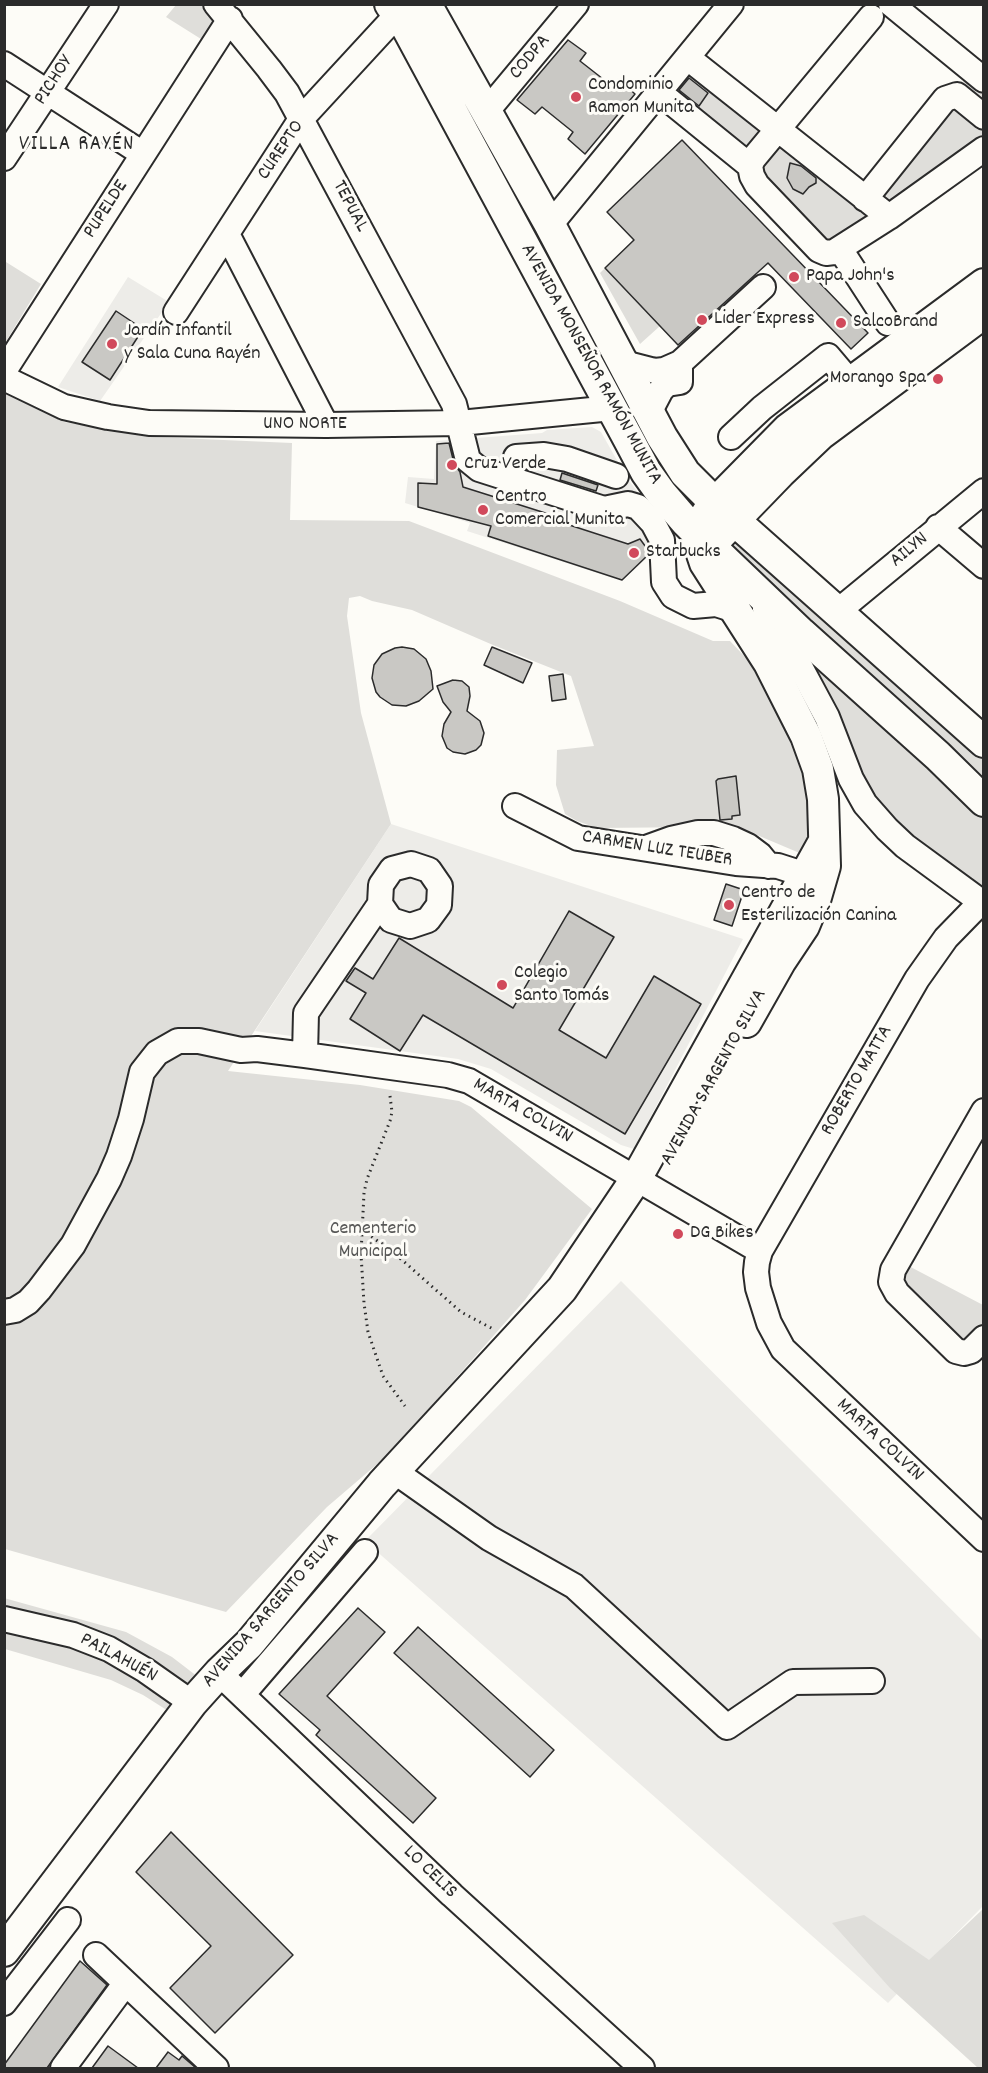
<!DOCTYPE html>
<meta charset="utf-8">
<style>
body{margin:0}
#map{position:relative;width:988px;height:2073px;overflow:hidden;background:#fdfcf7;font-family:Dekko,sans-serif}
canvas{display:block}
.frame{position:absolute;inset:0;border:6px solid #2b2b2b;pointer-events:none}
</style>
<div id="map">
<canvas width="988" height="2073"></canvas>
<div class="frame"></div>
</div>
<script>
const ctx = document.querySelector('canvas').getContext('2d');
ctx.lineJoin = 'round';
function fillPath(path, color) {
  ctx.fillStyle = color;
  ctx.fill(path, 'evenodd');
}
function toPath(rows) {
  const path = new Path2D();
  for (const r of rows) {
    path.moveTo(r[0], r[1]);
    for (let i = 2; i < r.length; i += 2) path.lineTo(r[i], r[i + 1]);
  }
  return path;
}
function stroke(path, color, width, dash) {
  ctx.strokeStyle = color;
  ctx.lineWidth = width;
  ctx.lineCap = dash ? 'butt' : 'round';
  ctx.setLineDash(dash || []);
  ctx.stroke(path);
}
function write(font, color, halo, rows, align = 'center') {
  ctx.font = font + ' Dekko,sans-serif';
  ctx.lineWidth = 6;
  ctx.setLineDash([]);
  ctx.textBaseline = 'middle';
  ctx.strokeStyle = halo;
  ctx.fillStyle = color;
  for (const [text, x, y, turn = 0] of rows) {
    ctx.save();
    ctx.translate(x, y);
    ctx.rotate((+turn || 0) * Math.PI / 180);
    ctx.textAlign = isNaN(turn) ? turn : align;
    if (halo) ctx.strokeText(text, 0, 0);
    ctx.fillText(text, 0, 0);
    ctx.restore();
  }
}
fillPath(toPath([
 [128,277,169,302,100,401,58,387],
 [592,427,601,432,627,478,662,524,669,537,622,581,467,531,470,523,405,503,408,477,434,479,436,441,542,433,547,430],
 [391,824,743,939,634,1149,621,1145,491,1069,458,1059,255,1031],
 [621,1281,983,1641,983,1906,888,2003,365,1541]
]), '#edece8');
fillPath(toPath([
 [176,5,205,5,216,21,201,39,166,17],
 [690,69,882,217,833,249,668,96],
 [965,79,983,95,983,143,889,213,870,199],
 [6,262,41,284,5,343,4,264],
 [605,268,660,326,640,344,600,273],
 [4,392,64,422,155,437,292,443,290,520,409,521,620,601,713,641,730,641,748,660,780,719,806,779,809,857,757,835,704,827,597,828,577,821,565,814,556,785,557,750,594,746,571,676,493,645,412,610,372,601,360,596,349,598,347,616,361,713,391,824,228,1071,360,1085,459,1101,471,1107,592,1209,525,1300,389,1454,327,1507,226,1612,5,1549],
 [734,536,983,755,983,783,894,701,728,543],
 [810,658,956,786,983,816,983,889,913,835,877,800,865,778,836,708],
 [903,1263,983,1305,983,1324,973,1340,964,1347,896,1275],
 [4,1598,126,1632,172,1657,202,1680,190,1686,49,1617,5,1607],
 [4,1629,40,1636,88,1652,136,1680,170,1703,174,1708,173,1714,143,1695,111,1680,5,1649],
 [983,1909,984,2068,978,2068,890,1988,832,1923,864,1915,929,1960]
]), '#dfdeda');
const building = toPath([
 [568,40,586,53,580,61,612,86,618,79,635,94,585,154,568,139,573,132,542,107,535,114,517,100,568,40],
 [689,78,708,93,699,106,679,90,689,78],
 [682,140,868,333,851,349,768,263,678,345,605,268,634,240,607,212,682,140],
 [790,163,801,166,816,178,816,183,809,187,803,194,793,189,787,178,790,163],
 [116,311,143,329,110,380,82,362,116,311],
 [449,443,454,463,460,472,463,487,558,517,557,521,628,544,640,539,648,550,648,555,622,580,488,536,491,526,418,507,418,483,437,484,437,444,449,443],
 [562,473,598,485,596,491,560,480,562,473],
 [402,647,414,649,426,659,431,671,433,689,419,701,406,706,392,705,380,697,376,692,372,678,374,665,382,654,395,648,402,647],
 [492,647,532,663,523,683,484,665,492,647],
 [563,674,566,699,552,701,549,676,563,674],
 [453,680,462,681,469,687,470,696,467,711,480,721,484,733,481,745,476,750,465,754,453,752,447,748,442,736,444,724,451,712,443,702,437,686,453,680],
 [736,776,740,815,732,816,732,819,720,820,716,781,718,779,736,776],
 [726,884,744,890,732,926,714,920,726,884],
 [569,911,614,937,559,1030,606,1058,654,976,701,1004,625,1134,423,1015,400,1051,350,1019,366,993,346,981,355,968,373,979,399,938,513,1008,569,911],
 [358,1608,385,1632,327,1696,436,1798,413,1823,316,1735,320,1730,279,1694,358,1608],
 [418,1627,554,1750,530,1777,394,1653,418,1627],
 [171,1832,293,1955,215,2033,170,1988,211,1946,136,1872,171,1832],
 [80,1961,107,1985,47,2068,4,2068,4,2065,80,1961],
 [108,2046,138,2068,92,2068,108,2046],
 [168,2052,179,2060,182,2056,196,2068,156,2068,168,2052]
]);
fillPath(building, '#c9c8c4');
stroke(building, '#2b2b2b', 1.5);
const minor = toPath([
 [216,4,269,69,287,93,301,119,454,404,468,460,479,469,604,509,628,504,638,507,653,523,662,540,664,582,673,596,693,606,716,604,735,610],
 [891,4,984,80],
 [871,17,753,159,750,166,752,176,757,185,819,250,826,253,834,252,889,217,984,149],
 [688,58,889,217],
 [4,64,143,154],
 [660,93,750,166],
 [486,112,576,4],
 [4,158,106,4],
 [865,199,945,99,957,95,984,117],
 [550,225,731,4],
 [227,234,326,425],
 [840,249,888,323],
 [176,312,301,119,407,4],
 [624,363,655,371,664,370,680,363,763,287],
 [4,371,230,19],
 [4,378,64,407,108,417,149,423,326,425,460,423,612,408],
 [649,413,661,390,667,384,680,382,680,365],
 [731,437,762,408,828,356,850,382],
 [516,457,544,455,567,459,616,476],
 [938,527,984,566],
 [765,609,797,661,827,717,851,779,865,804,887,829,905,846,984,904],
 [837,612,984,491],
 [515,806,578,838,736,863,778,866,806,875],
 [646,848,671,839,698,833,714,833,733,839,748,846,760,855,769,866],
 [981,902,946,938,917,979,760,1251,757,1262,756,1272,758,1288,769,1323,783,1349,984,1539],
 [305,1055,306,1013,380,904,381,885,392,869,411,864,429,870,440,886,439,905,428,920,410,926,391,920,380,904],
 [984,1111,893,1270,891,1282,897,1293,956,1351,964,1353,971,1351,984,1338],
 [4,1312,15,1310,28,1302,39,1290,73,1245,109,1179,119,1156,131,1119,142,1072,157,1053,178,1041,199,1041,241,1050,257,1049,305,1055,448,1075,469,1081,760,1251],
 [394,1471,489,1538,574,1586,727,1727,793,1682,872,1681],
 [4,1619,73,1635,109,1649,145,1670,192,1703],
 [219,1673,452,1895,642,2068],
 [242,1695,365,1552],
 [96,1955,216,2068],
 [4,2003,68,1920],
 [63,2068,125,1984]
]);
const major = toPath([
 [390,4,407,28,629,440,646,472,661,493,686,522,711,547,801,633,938,756,984,801],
 [426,4,550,225,662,437,685,473,716,504,984,742],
 [720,535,780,473,821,434,984,313],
 [746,1022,780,962,804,926,816,897,825,866,823,799,818,769,806,736,769,663,705,563,698,542,696,533,698,527,707,513,726,492,788,429,984,284],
 [4,1951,192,1703,219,1673,249,1644,382,1484,562,1289,636,1179,823,843]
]);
stroke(minor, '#2b2b2b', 28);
stroke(major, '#2b2b2b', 34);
stroke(toPath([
 [390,1096,392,1112,390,1121,367,1179,364,1193,361,1254,364,1303,368,1332,383,1376,405,1406],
 [362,1229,402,1260,461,1312,495,1330]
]), '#2b2b2b', 3, [1.5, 4.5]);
stroke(minor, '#fdfcf7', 24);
stroke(major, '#fdfcf7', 30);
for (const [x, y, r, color] of [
 [576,97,6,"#d1495b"],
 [794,277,6,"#d1495b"],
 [702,320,6,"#d1495b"],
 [841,323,6,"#d1495b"],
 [112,344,6,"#d1495b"],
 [938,379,6,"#d1495b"],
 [452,465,6,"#d1495b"],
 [483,510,6,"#d1495b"],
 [634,553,6,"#d1495b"],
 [729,905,6,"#d1495b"],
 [502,985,6,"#d1495b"],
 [678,1234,6,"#d1495b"]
]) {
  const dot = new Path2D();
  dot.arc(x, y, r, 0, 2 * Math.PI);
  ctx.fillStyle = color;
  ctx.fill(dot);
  stroke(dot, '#fdfcf7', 2);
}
write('20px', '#2b2b2b', '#fdfcf7', [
 ["CODPA",531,58,-50],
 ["PICHOY",55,81,-57],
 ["CUREPTO",282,151,-56],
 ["TEPUAL",349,207,62],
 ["PUPELDE",107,210,-57],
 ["AVENIDA MONSEÑOR RAMÓN MUNITA",590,365,61],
 ["UNO NORTE",305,425],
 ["AILYN",910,551,-40],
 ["CARMEN LUZ TEUBER",657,850,9],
 ["AVENIDA SARGENTO SILVA",715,1078,-61],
 ["ROBERTO MATTA",858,1081,-60],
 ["MARTA COLVIN",522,1112,30],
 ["MARTA COLVIN",879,1441,43],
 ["AVENIDA SARGENTO SILVA",272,1611,-49],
 ["PAILAHUÉN",118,1659,28],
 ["LO CELIS",429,1873,44]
]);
write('20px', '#2b2b2b', '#fdfcf7', [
 ["Condominio",588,86],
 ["Ramon Munita",588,109],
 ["Papa John's",806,277],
 ["Lider Express",714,320],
 ["SalcoBrand",853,323],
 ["Jardín Infantil",124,332],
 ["y Sala Cuna Rayén",124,355],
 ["Morango Spa",926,379,"right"],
 ["Cruz Verde",464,465],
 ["Centro",495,498],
 ["Comercial Munita",495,521],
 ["Starbucks",646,553],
 ["Centro de",741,894],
 ["Esterilización Canina",741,917],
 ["Colegio",514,974],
 ["Santo Tomás",514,997],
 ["DG Bikes",690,1234]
], 'left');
write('20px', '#585857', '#fdfcf7', [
 ["Cementerio",373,1230],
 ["Municipal",373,1253]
]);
ctx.letterSpacing = '1.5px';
write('21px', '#2b2b2b', '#fdfcf7', [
 ["VILLA RAYÉN",77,146]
]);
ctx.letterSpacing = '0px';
</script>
